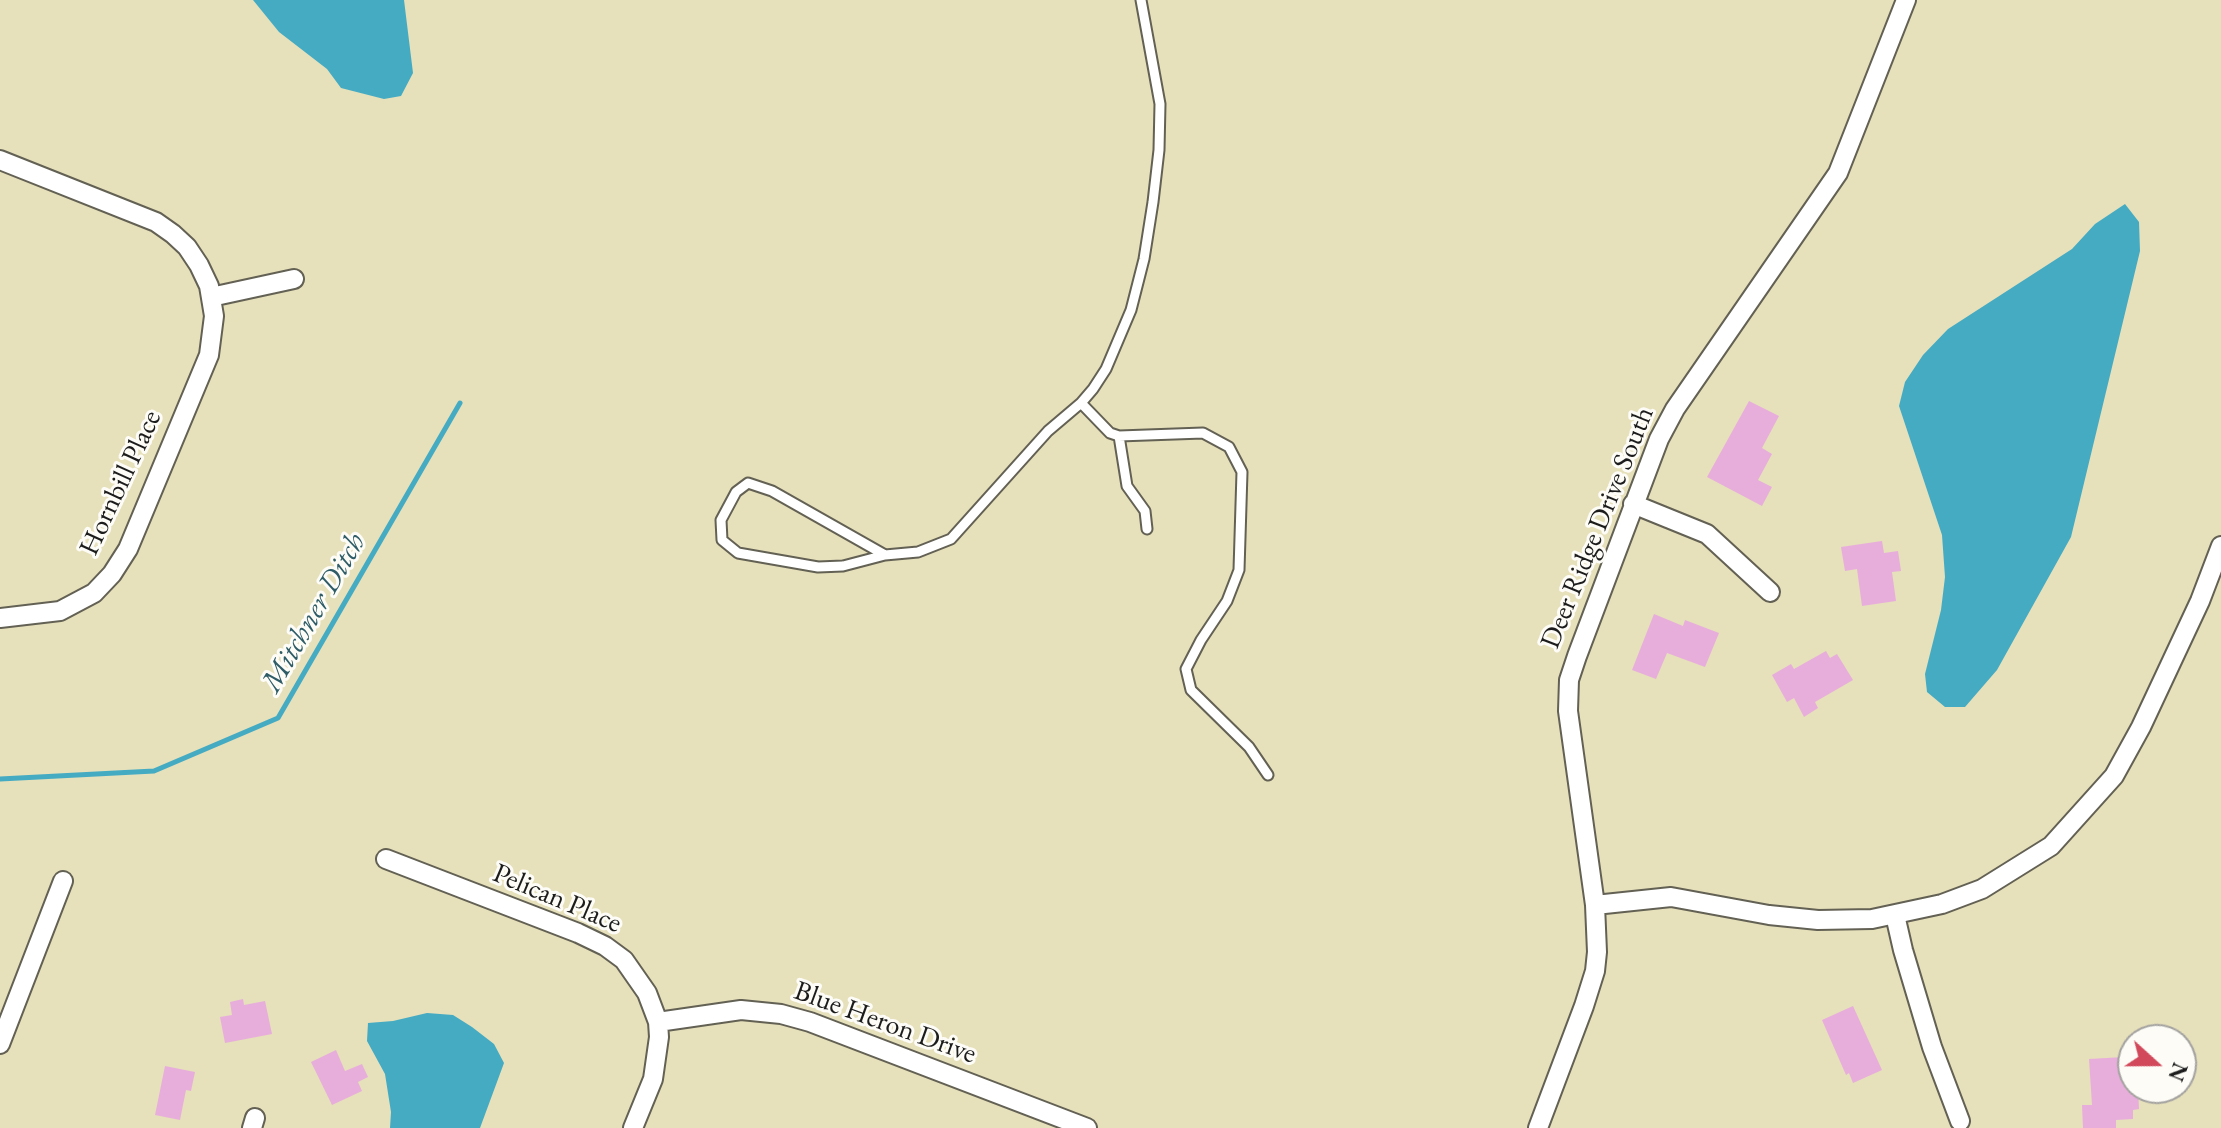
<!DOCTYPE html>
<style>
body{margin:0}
#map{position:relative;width:2221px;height:1128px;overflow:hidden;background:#e6e0bb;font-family:"EB Garamond",serif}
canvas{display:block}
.north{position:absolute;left:2117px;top:1024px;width:80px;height:80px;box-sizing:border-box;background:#fdfcf7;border:2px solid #a3a29f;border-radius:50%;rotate:111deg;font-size:22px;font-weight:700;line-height:32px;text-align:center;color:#1c1c1c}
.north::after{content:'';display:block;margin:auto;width:28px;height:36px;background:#d1495b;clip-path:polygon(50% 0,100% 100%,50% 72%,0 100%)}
</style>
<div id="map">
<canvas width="2221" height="1128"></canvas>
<div class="north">N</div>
</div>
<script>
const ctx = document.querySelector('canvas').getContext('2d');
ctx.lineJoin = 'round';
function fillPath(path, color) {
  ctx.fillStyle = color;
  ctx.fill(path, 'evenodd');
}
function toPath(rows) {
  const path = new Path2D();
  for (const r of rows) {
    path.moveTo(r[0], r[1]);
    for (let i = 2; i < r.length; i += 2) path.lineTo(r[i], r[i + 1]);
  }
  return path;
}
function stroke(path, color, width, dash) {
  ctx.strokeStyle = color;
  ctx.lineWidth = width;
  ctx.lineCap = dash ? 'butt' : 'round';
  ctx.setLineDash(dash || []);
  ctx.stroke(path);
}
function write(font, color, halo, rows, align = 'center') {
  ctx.font = font + ' "EB Garamond",serif';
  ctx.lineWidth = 6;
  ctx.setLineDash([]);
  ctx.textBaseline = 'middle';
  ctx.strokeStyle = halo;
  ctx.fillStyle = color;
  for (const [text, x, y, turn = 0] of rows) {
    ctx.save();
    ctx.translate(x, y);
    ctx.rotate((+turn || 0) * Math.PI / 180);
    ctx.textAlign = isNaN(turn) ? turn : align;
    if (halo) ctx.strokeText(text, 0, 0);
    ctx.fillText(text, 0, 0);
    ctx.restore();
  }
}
fillPath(toPath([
 [253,0,404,0,413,73,401,96,384,99,341,88,327,69,279,32],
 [2125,204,2139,222,2140,251,2071,537,1997,670,1965,707,1945,707,1927,692,1925,674,1941,610,1945,577,1942,535,1899,406,1905,382,1923,355,1948,329,2072,249,2095,224],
 [427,1013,453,1015,472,1027,494,1044,504,1063,480,1128,390,1128,391,1112,385,1074,367,1041,368,1023,393,1021]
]), '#44abc3');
stroke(toPath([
 [0,779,154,771,278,718,460,403]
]), '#44abc3', 5);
fillPath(toPath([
 [1749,401,1779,416,1762,448,1772,454,1758,480,1772,487,1762,506,1707,477],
 [1882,541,1884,553,1898,551,1901,571,1892,572,1896,601,1862,606,1857,569,1845,571,1841,547],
 [1654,614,1683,626,1685,620,1719,633,1705,667,1667,653,1656,679,1632,670],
 [1826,651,1830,658,1837,654,1853,680,1815,702,1818,708,1804,717,1794,698,1787,702,1772,675,1791,664,1794,669],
 [243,999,244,1005,265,1001,272,1034,225,1043,220,1017,232,1015,230,1002],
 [1853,1006,1882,1070,1853,1083,1849,1073,1846,1075,1822,1020],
 [336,1050,345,1071,362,1064,368,1077,358,1082,362,1091,332,1105,311,1062],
 [2124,1057,2125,1077,2133,1077,2133,1088,2138,1088,2139,1109,2133,1110,2133,1119,2116,1120,2116,1128,2083,1128,2082,1105,2092,1105,2089,1059],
 [165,1066,195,1072,191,1091,186,1090,180,1120,155,1115]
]), '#e7aedb');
const service = toPath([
 [1081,403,1110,433,1119,436,1203,433,1229,447,1242,472,1239,570,1227,601,1201,640,1186,669,1191,690,1249,747,1268,775],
 [1119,436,1127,486,1145,511,1147,529],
 [885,555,772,491,748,483,736,492,721,520,722,540,738,553,818,567,843,566,885,555,918,552,951,539,1048,431,1081,403,1093,389,1106,369,1131,310,1144,259,1153,202,1159,150,1160,104,1141,0]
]);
const minor = toPath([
 [0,160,156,222,173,234,187,247,199,265,209,286,214,316,209,355,128,549,112,574,94,593,60,611,0,618],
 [211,297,294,279],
 [1633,504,1707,534,1770,592],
 [386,859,578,933,605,946,624,960,647,993,658,1022,659,1037,653,1079,633,1128],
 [1595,905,1671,897,1769,915,1818,920,1872,919,1942,904,1982,889,2051,846,2114,776,2141,727,2200,601,2221,546],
 [1895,915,1903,950,1932,1047,1960,1121],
 [658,1022,741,1010,781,1014,810,1022,1087,1128],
 [0,1044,63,881],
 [252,1128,255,1118],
 [1538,1128,1584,1006,1595,971,1597,952,1595,905,1568,711,1569,680,1577,656,1659,439,1675,409,1838,173,1906,0]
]);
stroke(service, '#636154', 13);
stroke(minor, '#636154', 22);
stroke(service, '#fff', 9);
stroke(minor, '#fff', 18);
write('28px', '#1c1c1c', '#fdfcf7', [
 ["Hornbill Place",121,483,-65],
 ["Deer Ridge Drive South",1598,528,-68],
 ["Pelican Place",557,899,23],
 ["Blue Heron Drive",885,1023,20]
]);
write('italic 30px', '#2e5c67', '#fdfcf7', [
 ["Mitchner Ditch",314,613,-60]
]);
</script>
